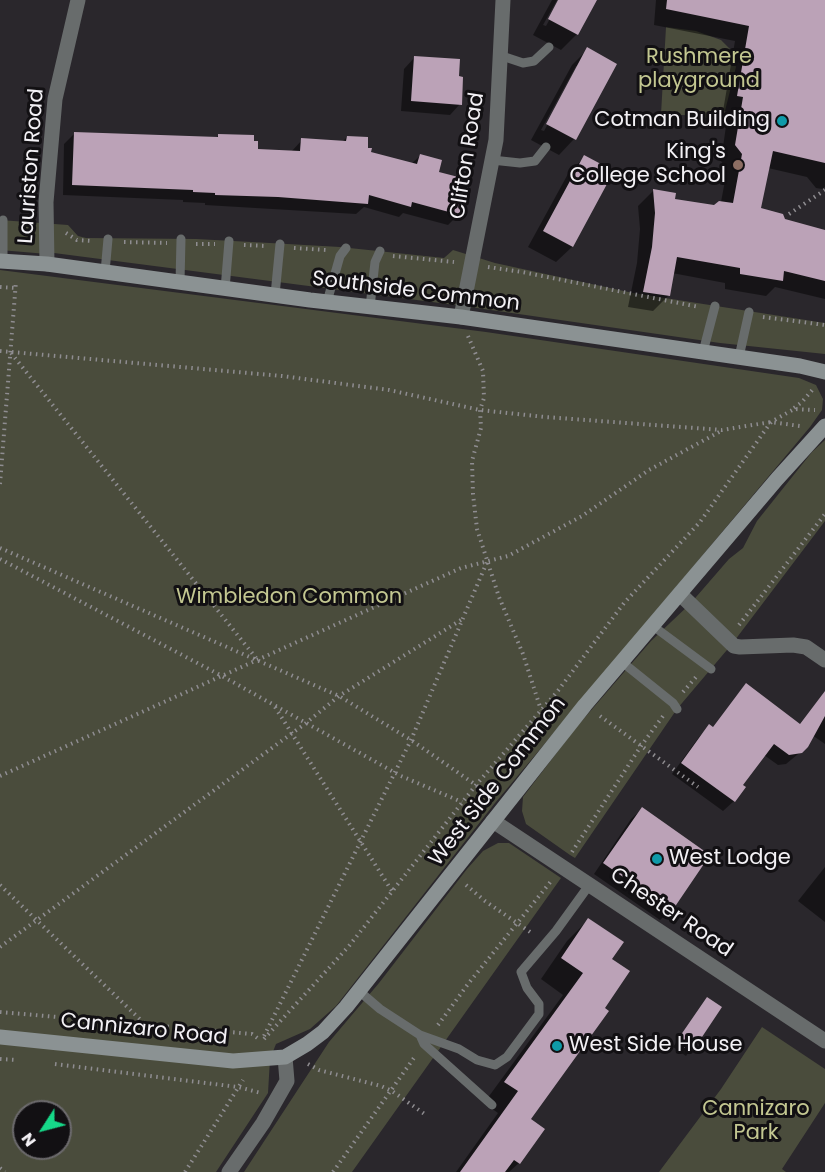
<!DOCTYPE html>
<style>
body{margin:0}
#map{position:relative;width:825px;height:1172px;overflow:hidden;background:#2a272c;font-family:Poppins,sans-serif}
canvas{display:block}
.north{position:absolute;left:12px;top:1100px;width:60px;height:60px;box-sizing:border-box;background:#121013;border:2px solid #6c6a6d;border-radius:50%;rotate:234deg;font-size:16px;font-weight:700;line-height:24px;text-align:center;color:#f3f1f5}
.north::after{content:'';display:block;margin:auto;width:21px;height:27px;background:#16d989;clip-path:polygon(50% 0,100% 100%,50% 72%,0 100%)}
</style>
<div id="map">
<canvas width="825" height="1172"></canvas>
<div class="north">N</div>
</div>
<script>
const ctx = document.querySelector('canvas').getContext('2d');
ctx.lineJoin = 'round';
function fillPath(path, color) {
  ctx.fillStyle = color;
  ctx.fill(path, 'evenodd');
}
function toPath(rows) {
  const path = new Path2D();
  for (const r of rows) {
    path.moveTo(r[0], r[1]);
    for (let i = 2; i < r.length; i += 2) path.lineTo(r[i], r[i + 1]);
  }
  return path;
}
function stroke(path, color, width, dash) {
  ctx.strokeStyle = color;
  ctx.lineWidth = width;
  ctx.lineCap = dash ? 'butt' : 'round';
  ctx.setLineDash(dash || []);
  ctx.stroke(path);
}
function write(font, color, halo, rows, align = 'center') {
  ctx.font = font + ' Poppins,sans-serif';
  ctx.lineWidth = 6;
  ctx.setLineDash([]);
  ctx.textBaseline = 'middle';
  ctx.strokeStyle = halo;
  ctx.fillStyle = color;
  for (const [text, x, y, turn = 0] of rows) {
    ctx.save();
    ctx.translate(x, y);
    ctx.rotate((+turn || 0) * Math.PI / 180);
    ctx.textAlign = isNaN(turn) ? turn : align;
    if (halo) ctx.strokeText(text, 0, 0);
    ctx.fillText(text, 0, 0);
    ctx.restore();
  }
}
fillPath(toPath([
 [666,27,696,31,721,40,732,51,736,67,721,127,703,116,661,114],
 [0,220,68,225,78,236,86,238,196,239,270,243,340,247,444,258,453,250,495,263,633,293,825,323,825,354,720,343,463,306,54,253,47,254,0,250],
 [0,270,486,332,799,378,816,385,823,399,822,410,810,427,495,803,336,1006,310,1029,276,1044,270,1059,268,1093,216,1172,0,1172],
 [24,1112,60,1112,60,1148,24,1148],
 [825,440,825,521,732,644,677,709,575,858,570,855,526,824,522,811,523,797,574,730,651,641,690,604,729,559,743,548,757,521,812,452],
 [498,843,509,843,561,878,352,1172,244,1172,329,1042,379,983,467,869,483,851],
 [762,1027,825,1069,825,1103,782,1169,786,1172,659,1172,721,1089]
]), '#4a4c3c');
fillPath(toPath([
 [552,0,557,0,543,25,546,26,560,0,595,0,577,34,561,50,533,35],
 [656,0,825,0,825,187,822,189,816,188,807,177,768,168,759,209,784,220,825,232,825,299,775,287,766,296,725,289,725,283,672,273,668,296,653,311,628,307,637,263,640,229,638,206,653,191,673,200,714,207,721,202,727,170,721,161,728,112,723,111,735,41,654,25],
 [588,49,574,139,559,155,531,140,572,65],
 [576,66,579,66,544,131,541,130],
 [414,58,460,104,450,115,401,111,404,69],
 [75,133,216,138,219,135,257,150,291,152,302,140,342,142,347,137,370,153,411,164,420,156,437,173,459,214,448,225,403,213,399,217,364,207,356,214,205,205,205,203,183,202,183,200,63,195,64,144],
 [585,157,612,172,572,247,556,262,528,247,569,172],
 [746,685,799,725,825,692,825,744,812,735,803,750,786,764,778,765,764,755,741,786,734,801,723,811,672,774,699,737,710,726,712,728,736,696],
 [642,809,671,910,660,920,594,874,631,819],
 [825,867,825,922,798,901],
 [588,920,610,959,529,1119,519,1163,509,1172,456,1172,498,1113,484,1103,563,995,541,979,567,941],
 [707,999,720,1008,686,1056,673,1047]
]), '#0007');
fillPath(toPath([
 [558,0,597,0,578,35,548,19],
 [667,0,825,0,825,163,773,151,761,208,783,214,785,219,825,230,825,281,784,271,783,281,740,274,740,268,677,257,670,296,643,292,652,247,655,213,653,189,676,193,675,199,714,205,719,201,733,203,742,154,735,145,743,97,737,96,749,26,666,9],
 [587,47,617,64,576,140,546,124],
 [414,56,460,59,459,76,463,77,462,105,411,101],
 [74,132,218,137,218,134,254,135,254,141,258,141,258,149,300,151,301,138,346,141,347,136,368,137,368,148,372,148,371,152,417,164,420,154,442,160,439,172,470,180,460,215,412,202,411,207,369,195,368,204,278,197,215,195,215,193,193,192,193,190,72,185],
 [584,155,614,171,573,247,543,231],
 [746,683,800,724,825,691,825,716,808,747,802,753,789,755,774,744,743,785,746,787,735,802,681,763,709,724,713,727],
 [642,807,710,855,672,911,603,863],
 [588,918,624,942,612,959,630,971,605,1008,609,1011,531,1119,545,1129,520,1164,514,1160,505,1172,460,1172,518,1091,504,1082,583,973,561,958],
 [707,997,722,1007,692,1052,676,1042]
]), '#bba2b7');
stroke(toPath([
 [789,214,825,190],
 [66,233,77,240,92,241],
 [124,242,167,243],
 [196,244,215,244],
 [244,245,266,246],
 [294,248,326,250],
 [393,256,454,262],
 [488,267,522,272,699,307],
 [0,287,16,288],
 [763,317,825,325],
 [468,336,483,371,484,398,480,410,481,428,472,461,473,494,477,529,499,597,523,654,541,710],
 [0,351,282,376,389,390,480,410,545,417,722,430,771,422,800,426],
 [11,353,256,658],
 [794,408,802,402,814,388],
 [0,484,16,281],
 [0,548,339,696,411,740,476,785,488,797],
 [0,559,222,676,401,776,462,802],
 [739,625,825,514],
 [683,692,696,677],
 [275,707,392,891],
 [600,716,698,787],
 [0,776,461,568,508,556,582,516,649,470,721,431],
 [572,852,641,746,663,716],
 [0,885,146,1025],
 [466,885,485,901,533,934],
 [0,947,306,723,339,696,461,620],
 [0,1012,252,1034,260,1040],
 [438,1025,468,984,552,880],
 [264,1036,411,740,487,562],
 [264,1039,349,946,476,785,557,692,624,603,700,522,771,422,794,409,815,410],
 [0,1059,17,1060],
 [55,1064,238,1087,261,1093],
 [308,1064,319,1070,381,1086,392,1091,426,1115],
 [0,1168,5,1172],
 [185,1172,243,1080],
 [333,1172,416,1055]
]), '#8f8d91', 4, [1.5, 4.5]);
stroke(toPath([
 [502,56,523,63,534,61,549,47],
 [492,160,520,163,535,161,546,147],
 [3,261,3,220],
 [105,272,108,239],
 [180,282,181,239],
 [225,289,229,241],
 [275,295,280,244],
 [327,302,340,256,346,248],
 [370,307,375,262,380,251],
 [703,352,715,306],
 [739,357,749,312],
 [653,626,711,669],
 [622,662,673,703,677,709],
 [359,991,380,1009,420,1035,459,1049,477,1060,495,1065,507,1057,539,1014,539,1004,527,988,521,972,556,931,590,884],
 [420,1035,424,1044,492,1105]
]), '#686c6c', 9);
stroke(toPath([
 [47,264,46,202,55,99,78,0],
 [461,317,496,140,503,0],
 [680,594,734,646,740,647,793,645,806,647,825,660],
 [493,821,825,1041],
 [229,1172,263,1123,287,1081,285,1057]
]), '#686c6c', 15);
stroke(toPath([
 [0,261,47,264,310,300,461,317,800,366,825,372],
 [0,1037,233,1061,285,1057,307,1044,323,1032,346,1007,585,705,777,479,825,426]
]), '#8b9293', 15);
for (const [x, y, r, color] of [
 [782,121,6,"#0f9aa8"],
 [738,165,6,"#8d6e63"],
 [657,859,6,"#0f9aa8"],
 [557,1046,6,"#0f9aa8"]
]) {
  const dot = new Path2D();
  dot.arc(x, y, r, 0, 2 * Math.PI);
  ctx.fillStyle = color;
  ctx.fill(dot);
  stroke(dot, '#121013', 2);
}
write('21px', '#c3c791', '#121013', [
 ["Rushmere",699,58],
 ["playground",699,82],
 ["Wimbledon Common",289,598],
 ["Cannizaro",756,1110],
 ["Park",756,1134]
]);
write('21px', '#f3f1f5', '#121013', [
 ["Cotman Building",770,121],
 ["King's",726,153],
 ["College School",726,177],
 ["West Lodge",669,859,"left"],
 ["West Side House",569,1046,"left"]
], 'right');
write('21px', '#f3f1f5', '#121013', [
 ["Clifton Road",468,156,-81],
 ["Lauriston Road",32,166,-86],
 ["Southside Common",416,292,7],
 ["West Side Common",498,782,-52],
 ["Chester Road",671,913,34],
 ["Cannizaro Road",144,1030,6]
]);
</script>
